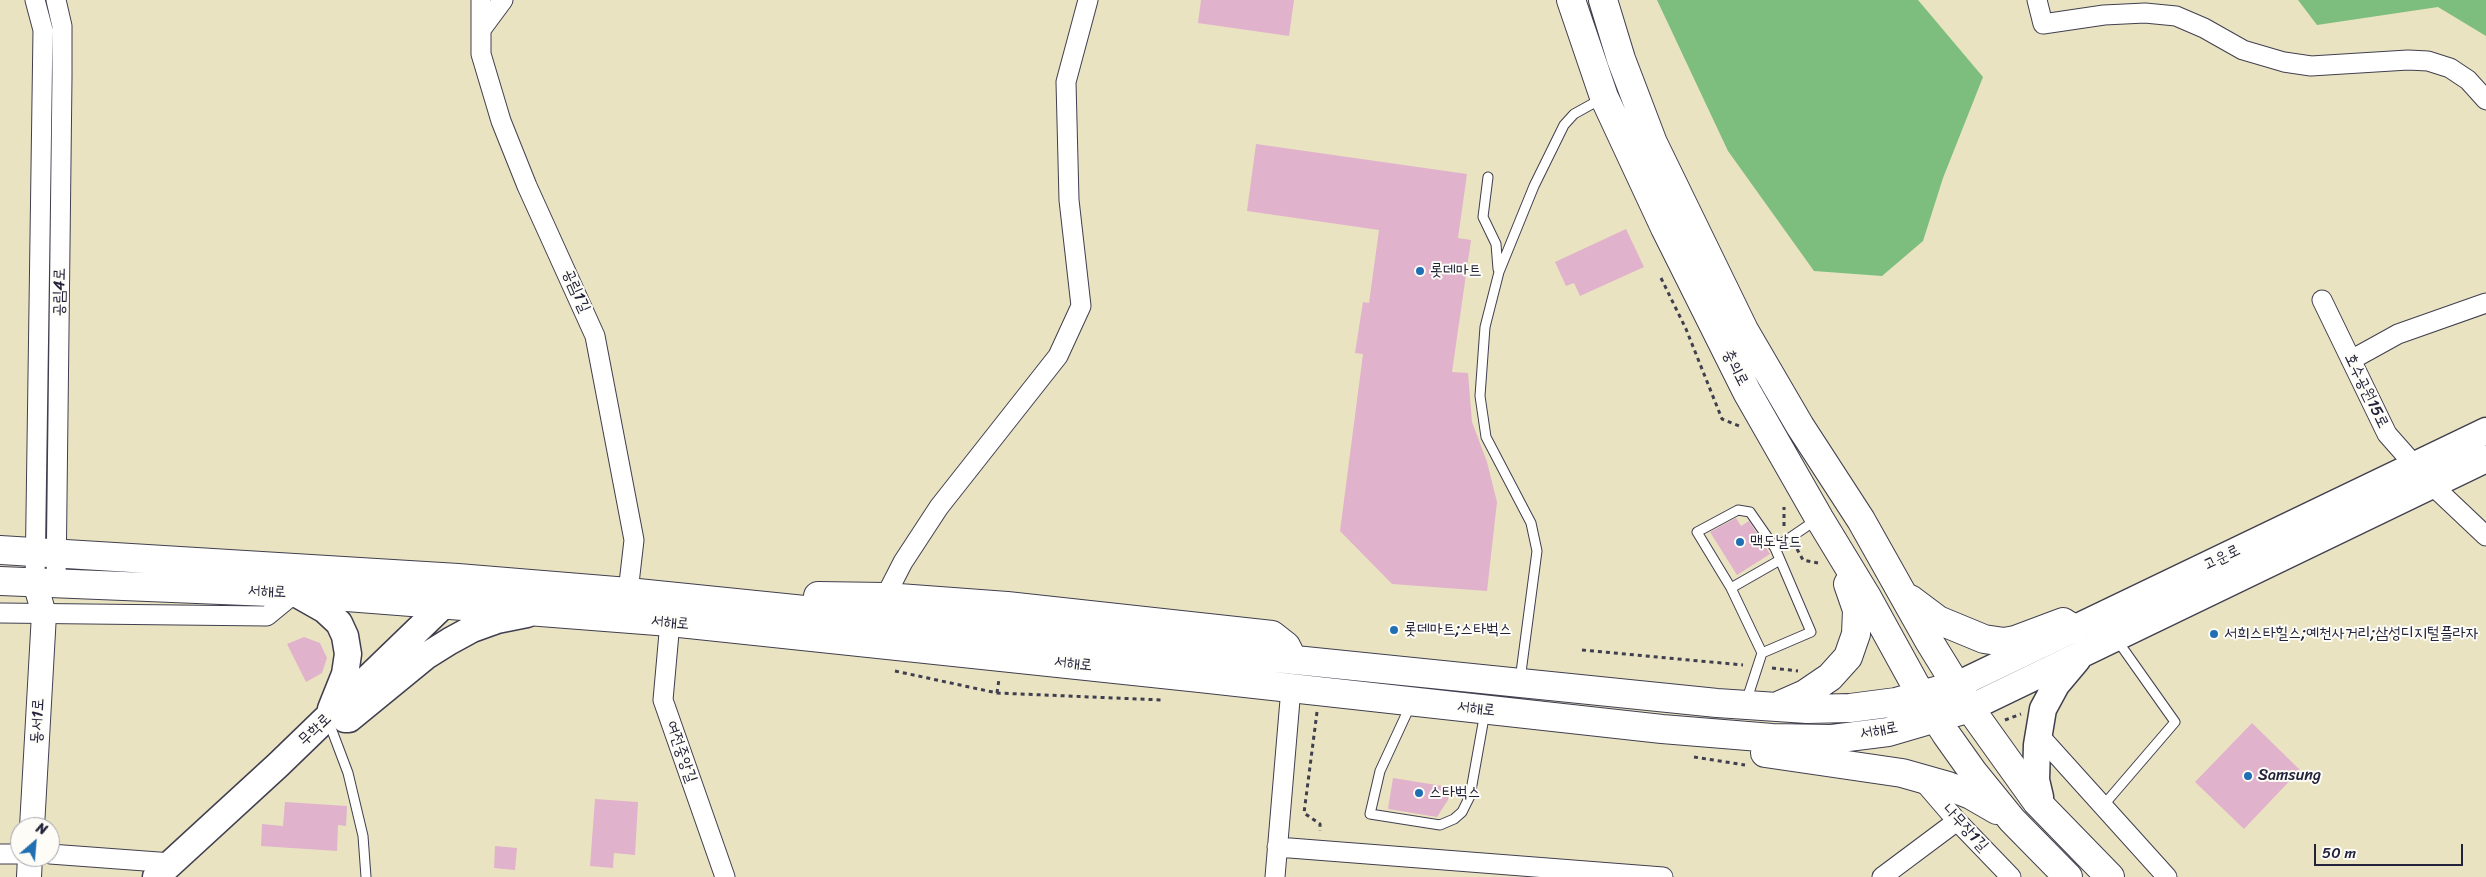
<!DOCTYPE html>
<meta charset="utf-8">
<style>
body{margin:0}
#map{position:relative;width:2486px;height:877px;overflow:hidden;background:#eae3c1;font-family:Sriracha,sans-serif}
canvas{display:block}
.north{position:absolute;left:10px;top:817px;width:50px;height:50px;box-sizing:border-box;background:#fdfcf7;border:1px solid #a5a5ac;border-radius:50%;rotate:27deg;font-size:14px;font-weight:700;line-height:20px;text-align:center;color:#22223b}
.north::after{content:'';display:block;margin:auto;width:18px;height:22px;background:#1f6fb2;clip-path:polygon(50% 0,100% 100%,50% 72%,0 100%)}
.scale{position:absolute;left:2314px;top:844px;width:149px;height:22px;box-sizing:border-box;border:2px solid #22223b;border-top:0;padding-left:6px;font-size:15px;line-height:18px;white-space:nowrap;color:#22223b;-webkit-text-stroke:4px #fdfcf7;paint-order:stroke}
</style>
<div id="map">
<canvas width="2486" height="877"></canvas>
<div class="north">N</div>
<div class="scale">50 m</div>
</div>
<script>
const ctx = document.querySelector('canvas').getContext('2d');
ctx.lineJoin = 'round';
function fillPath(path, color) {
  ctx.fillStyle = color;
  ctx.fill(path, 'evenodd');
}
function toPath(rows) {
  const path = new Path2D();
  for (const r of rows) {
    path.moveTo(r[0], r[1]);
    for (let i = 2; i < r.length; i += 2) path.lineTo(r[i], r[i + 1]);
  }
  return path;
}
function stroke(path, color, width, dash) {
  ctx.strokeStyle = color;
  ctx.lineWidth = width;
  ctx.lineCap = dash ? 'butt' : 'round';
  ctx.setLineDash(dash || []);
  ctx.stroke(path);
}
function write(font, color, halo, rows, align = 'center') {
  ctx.font = font + ' Sriracha,"Poor Story",sans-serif';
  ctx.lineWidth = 4;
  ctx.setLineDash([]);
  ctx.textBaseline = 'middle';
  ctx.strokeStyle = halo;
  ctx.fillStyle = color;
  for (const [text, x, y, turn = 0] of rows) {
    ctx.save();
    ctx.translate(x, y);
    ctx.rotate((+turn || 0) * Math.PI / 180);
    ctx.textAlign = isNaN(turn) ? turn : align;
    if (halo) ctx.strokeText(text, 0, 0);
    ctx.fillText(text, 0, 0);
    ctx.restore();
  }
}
fillPath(toPath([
 [1657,0,1918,0,1983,77,1943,178,1923,241,1882,276,1814,271,1728,151],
 [2298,0,2486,0,2486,36,2438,7,2317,25]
]), '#7dbd7e');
fillPath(toPath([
 [1201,0,1294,0,1289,36,1198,23],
 [1256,144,1467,174,1458,238,1471,240,1452,372,1468,373,1472,422,1487,462,1497,502,1487,591,1392,584,1340,531,1363,354,1355,353,1363,302,1369,303,1379,230,1247,211],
 [1626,229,1644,267,1580,296,1574,283,1566,286,1555,262],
 [1736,518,1741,526,1749,521,1770,554,1737,575,1710,532],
 [304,637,320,643,327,658,322,673,306,682,287,644],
 [2252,723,2300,770,2244,829,2195,782],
 [1393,778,1449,787,1448,800,1437,817,1388,809],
 [595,799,638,802,635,855,614,853,613,868,590,866],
 [285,802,347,806,346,826,338,825,337,851,261,846,262,824,283,826],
 [495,846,517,848,515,870,494,868]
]), '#e1b2cc');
const service = toPath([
 [1488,177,1483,217,1496,244,1498,269],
 [1738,510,1750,512,1775,548,1811,632,1762,653,1731,588,1697,532,1738,510],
 [1775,548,1816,520],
 [1731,588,1780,560],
 [1520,680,1537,551,1531,523,1486,437,1480,396,1485,327,1499,272,1534,186,1564,125,1574,114,1601,99],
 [1746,702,1762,653],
 [1411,704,1380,771,1370,814,1440,825,1454,819,1462,812,1470,796,1485,712],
 [328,720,348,773,363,836,366,877],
 [2102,807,2175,722,2117,640]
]);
const minor = toPath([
 [35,0,43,30,35,583],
 [56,0,62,26,62,77,56,584],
 [481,0,481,54,501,121,527,186,595,336,634,540,628,592],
 [2037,0,2043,24,2104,15,2145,13,2176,16,2204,28,2243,50,2284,62,2311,66,2408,60,2428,61,2450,68,2468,80,2486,100],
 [483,27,503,0],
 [2322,300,2387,434,2432,485,2486,536],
 [2351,360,2398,334,2486,303],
 [885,597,903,562,939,507,1058,356,1081,306,1069,200,1066,82,1088,0],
 [0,613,267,616,295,593],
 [670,622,663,700,725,877],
 [2038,734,2167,877],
 [1920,778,1957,821,2011,877],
 [1277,847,1663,877],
 [0,854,20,854],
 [50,854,172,863],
 [1275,877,1291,688],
 [1882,877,1957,821]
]);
const tertiary = toPath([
 [32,827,44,614,35,583],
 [29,877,30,857]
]);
const secondary = toPath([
 [295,593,325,610,339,623,345,636,348,654,345,674,331,709],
 [1957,685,2486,431],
 [1970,708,2486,459],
 [345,719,349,719,426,656,450,641,472,629,497,620,527,614],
 [2037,802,2040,797,2036,780,2037,745,2043,709,2056,685,2077,660],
 [156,877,278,765,457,592]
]);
const primary = toPath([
 [1571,0,1604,97,1665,228,1747,392,1819,518,1867,597,1921,695,1946,734,1973,772,2012,820,2068,877],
 [1603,0,1621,59,1653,143,1744,330,1800,426,1861,520,1929,641,1974,714,2037,802,2110,877],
 [0,550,458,578,628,592,1717,703,1807,709,1850,708,1896,702,1957,685],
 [0,581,295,593,670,622,1200,678,1662,729,1772,738,1832,739,1888,732,1970,708],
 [818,596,885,597,1007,606,1272,635,1286,646,1293,660],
 [1910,599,1938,620,1984,639,2004,642,2015,640,2063,622,2074,629],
 [1780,705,1805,694,1830,677,1848,657,1856,634,1857,610,1848,584],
 [1765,753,1902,773,1948,786,1971,795,1997,810]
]);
stroke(service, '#403f4f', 11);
stroke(minor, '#403f4f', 21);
stroke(tertiary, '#403f4f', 26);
stroke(secondary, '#403f4f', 29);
stroke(primary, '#403f4f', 30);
stroke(toPath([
 [1661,278,1686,329,1722,419,1739,426],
 [1784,526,1784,507],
 [1797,549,1803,560,1818,563],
 [1582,650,1743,665],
 [1772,668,1798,671],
 [895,671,997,693,1162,700],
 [997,693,999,679],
 [1317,712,1304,813,1320,824,1320,831],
 [2005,720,2021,714],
 [1694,757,1745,765]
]), '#403f4f', 3, [4, 4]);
stroke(service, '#fff', 9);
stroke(minor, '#fff', 19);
stroke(tertiary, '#fff', 24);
stroke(secondary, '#fff', 26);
stroke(primary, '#fff', 28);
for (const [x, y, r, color] of [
 [1420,271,5,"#1f6fb2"],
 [1740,542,5,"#1f6fb2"],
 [1394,630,5,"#1f6fb2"],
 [2214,634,5,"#1f6fb2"],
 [2248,776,5,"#1f6fb2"],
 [1419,793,5,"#1f6fb2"]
]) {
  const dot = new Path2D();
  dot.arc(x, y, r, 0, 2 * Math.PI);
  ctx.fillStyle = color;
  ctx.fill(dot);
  stroke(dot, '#fdfcf7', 2);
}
write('16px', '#22223b', '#fdfcf7', [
 ["롯데마트",1430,271],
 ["맥도날드",1750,542],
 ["롯데마트;스타벅스",1404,630],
 ["서희스타힐스;예천사거리;삼성디지털플라자",2224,634],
 ["Samsung",2258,776],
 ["스타벅스",1429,793]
], 'left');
write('16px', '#22223b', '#fdfcf7', [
 ["공림1길",576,291,66],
 ["공림4로",60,292,-89],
 ["충의로",1735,368,63],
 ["호수공원15로",2366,391,64],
 ["고운로",2222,558,-26],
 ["서해로",267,592,2],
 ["서해로",670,623,5],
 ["서해로",1073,664,6],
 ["서해로",1476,709,6],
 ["동서1로",38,721,-87],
 ["무학로",315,730,-44],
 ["서해로",1879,731,-11],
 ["여전중앙길",681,752,71],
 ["나무장1길",1965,828,47]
]);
</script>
